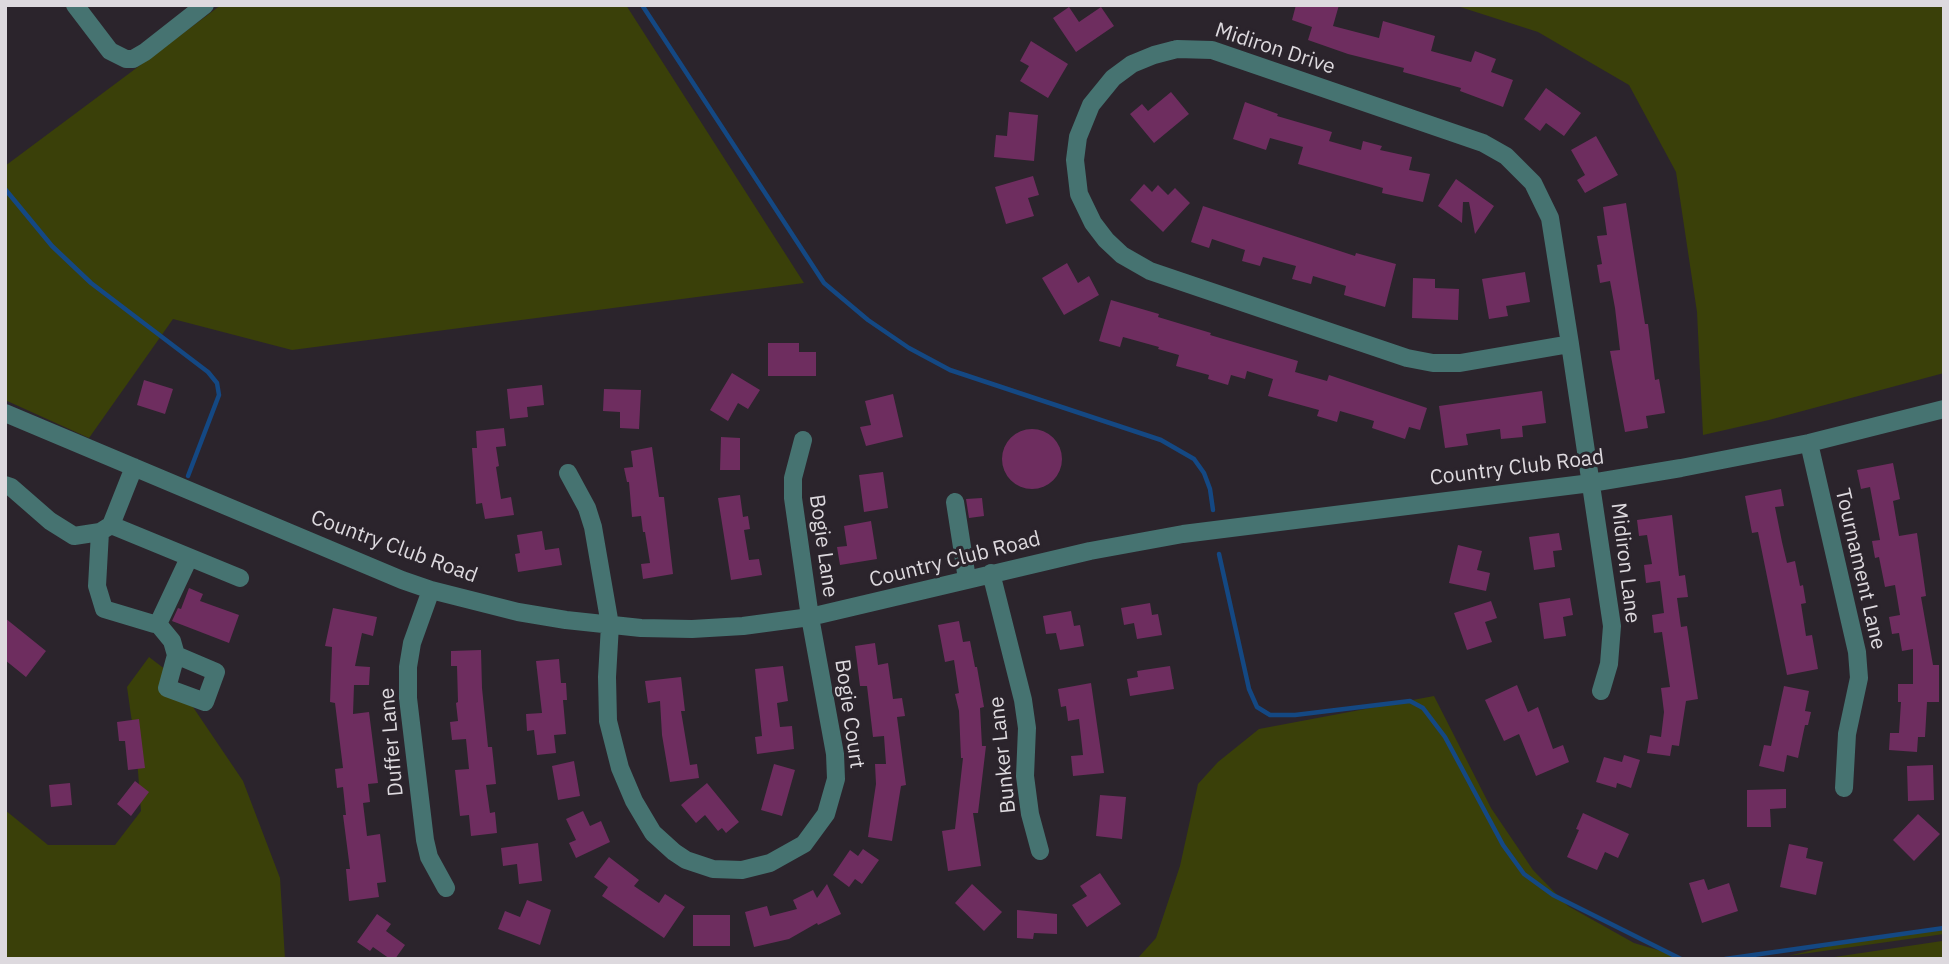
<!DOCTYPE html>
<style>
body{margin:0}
#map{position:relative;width:1949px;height:964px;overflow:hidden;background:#2b242c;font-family:"IBM Plex Sans",sans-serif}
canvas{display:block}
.frame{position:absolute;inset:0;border:7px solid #ddd9de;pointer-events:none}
</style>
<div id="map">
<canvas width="1949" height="964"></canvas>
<div class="frame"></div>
</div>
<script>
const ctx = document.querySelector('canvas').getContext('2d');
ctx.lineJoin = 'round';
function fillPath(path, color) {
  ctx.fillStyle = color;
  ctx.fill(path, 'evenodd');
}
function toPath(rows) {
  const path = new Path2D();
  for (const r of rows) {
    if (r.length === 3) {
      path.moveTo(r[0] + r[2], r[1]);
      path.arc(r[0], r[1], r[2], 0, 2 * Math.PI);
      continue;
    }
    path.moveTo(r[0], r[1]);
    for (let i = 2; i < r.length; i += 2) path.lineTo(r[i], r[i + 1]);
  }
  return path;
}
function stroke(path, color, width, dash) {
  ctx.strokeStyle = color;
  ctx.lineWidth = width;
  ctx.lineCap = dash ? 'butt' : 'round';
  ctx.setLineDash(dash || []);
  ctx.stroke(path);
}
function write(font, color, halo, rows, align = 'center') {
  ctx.font = font + ' "IBM Plex Sans",sans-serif';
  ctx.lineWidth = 6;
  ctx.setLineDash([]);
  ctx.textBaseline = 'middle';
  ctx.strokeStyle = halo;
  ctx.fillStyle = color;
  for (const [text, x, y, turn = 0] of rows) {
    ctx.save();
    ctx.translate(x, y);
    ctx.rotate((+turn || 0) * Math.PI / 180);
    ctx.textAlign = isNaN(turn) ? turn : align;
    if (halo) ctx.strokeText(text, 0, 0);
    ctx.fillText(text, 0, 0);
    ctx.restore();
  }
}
fillPath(toPath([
 [221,5,626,5,804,283,292,350,173,319,89,438,5,400,5,166],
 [1454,5,1944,5,1944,373,1769,420,1703,435,1697,312,1676,172,1629,85,1538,32],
 [149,657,170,673,243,781,280,878,285,959,5,959,5,810,48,845,115,845,141,811,137,758,127,687],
 [1434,696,1491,808,1533,870,1568,906,1634,943,1688,959,1137,959,1156,938,1180,866,1198,784,1218,762,1259,729],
 [1944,929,1944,934,1788,956,1842,943],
 [1942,941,1944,959,1821,959]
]), '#3a4009');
stroke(toPath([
 [642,5,824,283,868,320,909,348,950,370,1161,440,1194,459,1204,473,1210,489,1213,510],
 [5,189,52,246,91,283,208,372,217,383,219,395,188,476],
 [1219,554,1249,689,1257,707,1270,715,1295,715,1410,701,1423,708,1445,737,1503,845,1524,874,1553,895,1681,959],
 [1725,959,1944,928]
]), '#144883', 4.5);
fillPath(toPath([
 [1296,5,1339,5,1333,26,1379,38,1383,21,1435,36,1431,51,1471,62,1475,51,1496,59,1491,72,1513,80,1503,107,1460,91,1461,88,1403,72,1404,68,1348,54,1308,40,1312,27,1292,20],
 [1069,7,1079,22,1101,7,1114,26,1076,52,1053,18],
 [1031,41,1068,64,1048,98,1020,81,1029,66,1020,61],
 [1546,88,1581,113,1564,136,1546,123,1540,131,1524,119],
 [1171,92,1189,114,1154,143,1130,114,1142,104,1148,111],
 [1245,102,1278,114,1277,116,1332,132,1329,141,1361,150,1363,141,1382,146,1380,150,1412,157,1409,170,1430,174,1423,202,1382,193,1383,188,1298,164,1303,147,1270,138,1266,150,1233,139],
 [1009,112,1038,115,1034,161,994,157,996,135,1007,136],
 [1596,136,1618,175,1585,193,1577,180,1585,175,1571,150],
 [1033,176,1039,195,1028,198,1034,216,1006,224,995,187],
 [1456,179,1494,206,1475,234,1469,202,1463,202,1462,223,1438,206],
 [1144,184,1152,192,1158,185,1168,195,1175,188,1190,203,1163,232,1130,200],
 [1626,203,1645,324,1648,324,1655,380,1659,379,1665,413,1646,416,1648,428,1625,432,1610,351,1620,350,1615,308,1610,281,1600,283,1597,265,1602,264,1597,236,1607,235,1603,207],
 [1203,206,1355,256,1356,253,1396,264,1385,307,1344,295,1346,286,1313,276,1311,284,1292,279,1296,266,1263,257,1260,266,1242,261,1245,250,1212,239,1209,248,1191,242],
 [1067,263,1078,283,1089,276,1099,295,1064,315,1042,278],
 [1525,272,1530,302,1506,306,1508,316,1489,319,1482,279],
 [1413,278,1435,279,1435,288,1459,289,1458,320,1412,318],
 [1111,300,1159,314,1158,317,1211,333,1210,335,1298,361,1295,372,1327,381,1329,375,1427,408,1420,430,1409,427,1405,439,1372,428,1374,421,1340,411,1337,422,1317,416,1319,410,1268,396,1273,379,1247,371,1245,379,1231,375,1228,385,1208,379,1209,375,1176,366,1179,355,1158,349,1159,347,1123,337,1120,347,1099,341],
 [768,343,799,343,799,352,816,352,816,376,768,376],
 [732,373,760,390,748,409,738,403,728,421,710,410],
 [144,380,173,389,165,414,137,405],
 [542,385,544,405,527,407,528,417,510,419,507,389],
 [604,389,641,390,639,429,620,428,620,412,603,411],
 [1542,391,1546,423,1522,426,1523,437,1501,439,1500,429,1466,434,1468,445,1445,448,1439,406],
 [893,394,903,437,866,446,860,427,871,425,865,401],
 [504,428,506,446,496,447,499,466,496,467,501,499,511,497,514,515,485,519,482,503,476,504,472,448,477,448,476,431],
 [1032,459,30],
 [721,437,740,438,740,470,720,470],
 [652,447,659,497,664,497,673,574,643,579,641,564,650,563,645,532,643,532,641,516,632,517,629,482,627,482,624,468,633,467,631,451],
 [1893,463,1900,499,1893,501,1899,536,1917,533,1926,596,1921,597,1933,665,1939,665,1939,702,1927,702,1925,737,1918,737,1917,752,1889,750,1890,733,1899,733,1901,702,1898,702,1898,684,1913,684,1913,649,1902,651,1899,633,1892,634,1889,617,1900,615,1895,585,1885,587,1879,557,1875,558,1872,541,1880,540,1870,487,1861,489,1857,470],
 [883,472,888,508,864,512,859,475],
 [1781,489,1784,506,1775,507,1782,542,1787,563,1795,561,1800,586,1803,585,1806,603,1801,604,1806,636,1812,635,1818,669,1787,675,1758,532,1752,533,1745,496],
 [740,495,743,517,748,516,750,529,744,530,749,560,759,559,762,575,731,580,718,498],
 [982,498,984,516,969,518,966,499],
 [1672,515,1679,576,1685,575,1688,597,1677,598,1681,627,1687,626,1698,699,1686,701,1679,746,1672,745,1670,756,1647,753,1650,735,1661,737,1664,712,1661,688,1670,687,1662,632,1654,633,1652,615,1664,613,1660,581,1646,583,1644,565,1652,564,1647,535,1639,536,1637,520],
 [871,521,877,559,840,565,837,547,847,546,844,526],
 [542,531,545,550,559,548,562,565,518,572,515,554,520,553,517,535],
 [1559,533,1562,550,1553,551,1555,567,1534,570,1529,537],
 [1458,545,1482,551,1477,570,1490,573,1486,591,1449,583],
 [189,588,203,594,200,601,239,615,229,643,172,621,178,608,181,609],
 [1570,598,1573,615,1563,617,1566,636,1544,639,1539,603],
 [1491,601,1497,618,1485,622,1492,642,1467,650,1454,613],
 [1150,603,1152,615,1158,614,1162,635,1137,639,1134,623,1124,625,1121,608],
 [333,608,377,617,373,636,362,633,355,666,370,667,369,685,354,685,353,714,369,712,378,783,368,784,370,802,363,803,367,836,380,834,386,882,377,883,379,897,349,901,346,869,350,869,343,815,346,815,343,787,337,788,335,769,343,768,335,703,330,702,332,647,325,646],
 [1071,611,1074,626,1080,625,1084,646,1060,650,1056,633,1046,634,1043,616],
 [5,618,46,651,26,677,5,660],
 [959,621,963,642,970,641,975,667,977,667,984,707,980,708,982,746,986,746,978,813,973,813,981,866,948,871,942,831,955,829,963,758,961,758,959,711,955,694,959,693,954,660,945,662,938,625],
 [875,643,878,665,888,663,893,699,902,698,905,716,897,717,906,785,901,786,892,841,868,837,876,784,875,764,886,764,884,736,873,737,867,686,860,686,855,646],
 [481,650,482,688,488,747,492,747,496,784,486,785,490,813,495,812,497,833,471,836,469,815,460,816,455,770,469,769,466,739,452,740,450,722,458,721,456,703,458,702,457,666,451,666,451,651],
 [559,659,561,683,566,683,567,700,563,700,566,734,554,735,556,753,537,755,534,730,527,731,526,714,542,713,536,661],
 [783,666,788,701,777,703,780,727,792,726,794,749,757,754,755,737,762,736,755,669],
 [1170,666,1174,689,1130,696,1127,679,1138,677,1137,671],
 [681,677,685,711,681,711,690,765,697,764,699,778,670,782,662,735,660,701,648,703,645,681],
 [1091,683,1104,773,1073,776,1071,756,1083,755,1079,719,1068,721,1066,706,1061,707,1058,689],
 [1517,685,1528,712,1538,707,1553,749,1563,745,1569,762,1536,776,1519,734,1504,741,1485,700],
 [1784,686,1809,691,1805,711,1811,712,1808,725,1805,725,1798,758,1787,755,1784,772,1759,766,1764,745,1771,746],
 [139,719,145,768,128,770,125,741,119,741,117,722],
 [1624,755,1640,760,1631,788,1617,783,1616,788,1596,782,1604,757,1622,762],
 [574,761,580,796,558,800,552,766],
 [774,764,795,770,782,816,761,810],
 [1933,765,1934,800,1908,801,1907,766],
 [135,781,149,792,131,816,117,804],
 [70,783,72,805,51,807,49,785],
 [707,783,739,822,726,833,722,828,718,831,705,815,696,823,681,805],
 [1786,789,1786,808,1770,809,1771,827,1747,827,1747,790],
 [1100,795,1126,797,1122,839,1096,836],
 [583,811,590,826,601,821,610,842,576,858,569,843,576,840,566,819],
 [1583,813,1629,834,1618,858,1605,852,1597,870,1567,857,1579,830,1576,829],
 [1918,814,1940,834,1914,861,1893,840],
 [538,843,542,881,519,884,517,864,503,866,501,848],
 [1789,844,1808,848,1806,858,1823,862,1816,895,1780,887],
 [863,849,879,860,862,884,855,879,849,887,833,875,850,850,858,856],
 [609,857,639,880,634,886,659,903,665,894,685,907,664,938,602,896,608,887,594,877],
 [1100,873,1121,904,1087,927,1072,905,1087,896,1080,886],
 [1704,879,1708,890,1729,883,1738,911,1702,923,1689,883],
 [827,884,841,914,818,925,817,923,789,939,754,947,745,912,767,906,770,916,797,909,793,900,813,890,817,898],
 [972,884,1002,912,984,931,955,903],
 [527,900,551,910,540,945,498,929,505,911,520,917],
 [1017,910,1057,914,1057,934,1034,933,1033,939,1017,938],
 [377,914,391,924,386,931,405,945,395,959,390,959,373,947,370,951,357,942],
 [693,915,730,915,730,946,693,946]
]), '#6e2d5f');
stroke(toPath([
 [75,5,110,51,126,59,133,59,145,52,205,5],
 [1177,49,1212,50,1483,143,1506,156,1533,183,1550,218,1570,344,1460,363,1433,363,1407,358,1150,271,1122,255,1106,240,1093,223,1079,194,1075,160,1078,137,1091,105,1113,78,1132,64,1154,55,1177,49],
 [1570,344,1612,626,1609,664,1601,691],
 [5,413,402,580,431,590,518,612,566,620,641,628,692,629,743,626,810,617,1090,551,1183,534,1591,483,1681,468,1809,443,1944,409],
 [1809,443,1857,652,1859,678,1847,734,1844,788],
 [568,473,587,508,593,527,610,625,607,677,608,721,620,768,634,801,653,833,674,852,686,860,713,869,742,870,770,863,804,844,826,814,836,779,835,754,810,617,793,498,793,478,803,440],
 [5,485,11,487,50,521,74,536,100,532,111,525,134,467],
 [955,502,967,579],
 [111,525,240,578],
 [100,532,97,586,104,609,154,624,158,624,189,558],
 [991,573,1023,700,1027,728,1025,776,1030,814,1040,851],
 [431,590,412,643,408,667,408,698,425,840,429,857,446,888],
 [158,624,172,641,176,655,216,672,205,702,167,688,176,655]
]), '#467371', 18);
write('21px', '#ddd9de', '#2b242c', [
 ["Midiron Drive",1275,49,18],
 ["Country Club Road",1517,468,-7],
 ["Bogie Lane",823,546,82],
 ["Country Club Road",394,547,20],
 ["Country Club Road",955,560,-14],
 ["Midiron Lane",1625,563,83],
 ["Tournament Lane",1860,569,77],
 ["Bogie Court",849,714,82],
 ["Duffer Lane",392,742,-95],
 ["Bunker Lane",1003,755,-96]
]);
</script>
